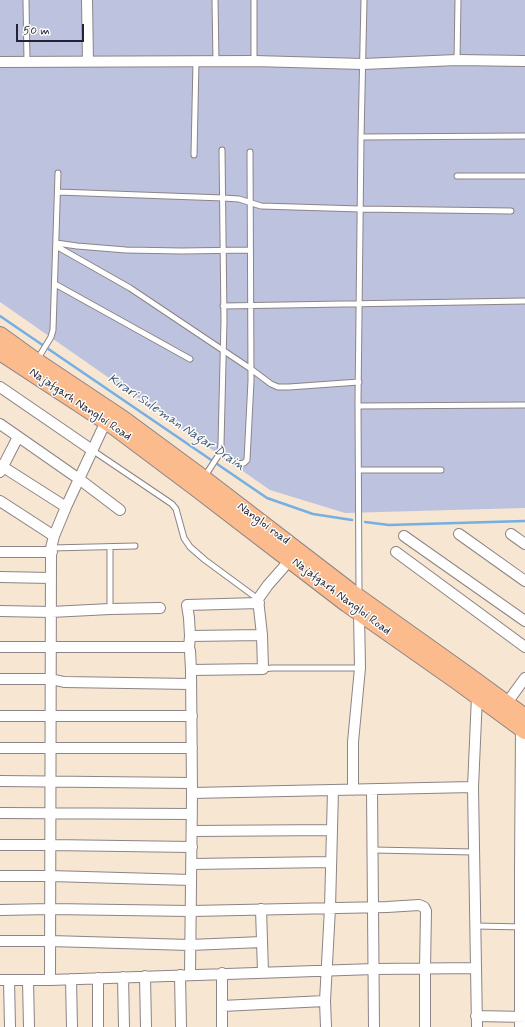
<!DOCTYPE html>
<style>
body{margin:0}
#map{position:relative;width:525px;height:1027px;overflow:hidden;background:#f7e6d1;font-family:Mynerve,sans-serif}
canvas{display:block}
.scale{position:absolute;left:16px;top:24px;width:68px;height:18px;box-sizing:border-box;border:2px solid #22223b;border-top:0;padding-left:5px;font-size:12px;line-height:14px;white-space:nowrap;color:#22223b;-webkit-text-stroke:3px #fdfcf7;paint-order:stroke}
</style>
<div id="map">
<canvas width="525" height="1027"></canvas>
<div class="scale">50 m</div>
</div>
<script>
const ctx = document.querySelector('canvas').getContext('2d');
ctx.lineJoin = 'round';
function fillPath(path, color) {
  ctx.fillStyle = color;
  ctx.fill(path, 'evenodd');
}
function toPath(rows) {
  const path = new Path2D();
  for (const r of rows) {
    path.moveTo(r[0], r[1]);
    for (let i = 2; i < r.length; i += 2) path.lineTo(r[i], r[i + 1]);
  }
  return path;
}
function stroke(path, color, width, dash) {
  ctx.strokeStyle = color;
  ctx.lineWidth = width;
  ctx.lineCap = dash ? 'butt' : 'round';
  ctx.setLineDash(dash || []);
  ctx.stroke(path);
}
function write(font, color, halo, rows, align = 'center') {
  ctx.font = font + ' Mynerve,sans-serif';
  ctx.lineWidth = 3;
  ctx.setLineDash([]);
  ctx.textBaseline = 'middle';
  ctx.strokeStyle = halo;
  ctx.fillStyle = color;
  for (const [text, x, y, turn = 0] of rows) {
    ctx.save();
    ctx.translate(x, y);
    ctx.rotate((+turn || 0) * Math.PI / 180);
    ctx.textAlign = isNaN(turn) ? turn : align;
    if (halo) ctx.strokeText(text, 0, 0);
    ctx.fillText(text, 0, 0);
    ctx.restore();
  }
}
fillPath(toPath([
 [0,0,525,0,525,508,345,513,270,490,0,302]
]), '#bdc3de');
stroke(toPath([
 [0,316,267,498,313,514,352,520],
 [365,522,389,525,525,521]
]), '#74afe5', 2.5);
const service = toPath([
 [26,0,27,62],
 [215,0,216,61],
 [254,0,254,61],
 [457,60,458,0],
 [361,137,525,136],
 [194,155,196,61],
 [457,176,525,176],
 [58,192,223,198,239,199,261,206,360,209,511,211],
 [56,243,77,246,126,250,182,251,250,250],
 [56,246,130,288,251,369,271,384,278,387,289,387,359,382],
 [55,284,190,359],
 [223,306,525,301],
 [37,360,51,337,53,330,58,173],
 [358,406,525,405],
 [92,450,172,504,176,509,184,538,190,547,205,560,258,599],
 [220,452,234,462,239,464,244,463,247,460,251,381,250,152],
 [359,470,441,470],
 [205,476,218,456,220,452,221,444,224,321,222,150],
 [110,547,110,609],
 [51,548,135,546],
 [359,593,358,402,361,137,364,0],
 [263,669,272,668,360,668],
 [373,850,474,852],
 [475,926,525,927]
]);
const minor = toPath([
 [87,0,88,62],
 [0,62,254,61,363,64,457,60,525,61],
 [0,387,92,450],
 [0,424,79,479,120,510],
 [0,465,66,507],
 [0,472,18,437],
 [0,501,54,536],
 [459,534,525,581],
 [511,534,525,544],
 [404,536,525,621],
 [0,552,52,552],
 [396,552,525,647],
 [0,577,51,578],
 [0,611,51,612,110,609,160,608],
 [190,636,262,635,258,599,268,585,290,560],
 [0,647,185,647,189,648],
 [191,670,263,669,262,635],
 [0,679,51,679,64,682,191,684],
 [504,707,525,678],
 [0,716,192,716],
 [0,748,192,748],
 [0,781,192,783],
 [353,790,353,742,360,668,359,612],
 [372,790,374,1027],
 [192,793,473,787],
 [0,813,192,814],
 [192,831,332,830],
 [0,845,50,845,192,847],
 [191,864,331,862],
 [0,876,50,876,191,880],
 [261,909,263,972],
 [0,910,50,909,191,911,387,907,419,905,424,907,426,911,425,969,425,1027],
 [0,941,50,941,190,945,262,942],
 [222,973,222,1027],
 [190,974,192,793,191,670,190,651,189,648,190,636,189,618,187,605,259,603],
 [180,975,181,1027],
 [145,976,146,1027],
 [123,977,124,1027],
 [98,978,98,1027],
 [71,979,72,1027],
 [0,980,50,980,374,969,476,968],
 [9,980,10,1027],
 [28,980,29,1027],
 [50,980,51,548,54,536,66,507,106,421],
 [222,1006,325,1001],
 [476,1016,525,1017],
 [326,1027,325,1001,330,908,333,790],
 [477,1027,473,787,477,696,478,693],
 [520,1027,520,871,521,728]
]);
const primary = toPath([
 [0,335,36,361,123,419,203,478,354,594,465,673,525,717],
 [0,352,116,428,196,488,347,604,458,682,525,731]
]);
stroke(service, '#8c8486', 7);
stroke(minor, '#8c8486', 12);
stroke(primary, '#8c8486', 18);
stroke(service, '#fff', 5);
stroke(minor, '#fff', 10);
stroke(primary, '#fbbb8d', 16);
write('12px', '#22223b', '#fdfcf7', [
 ["Najafgarh Nangloi Road",80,405,34],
 ["Nangloi road",263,524,37],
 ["Najafgarh Nangloi Road",341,597,37]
]);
write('italic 13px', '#435a7f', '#fdfcf7', [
 ["Kirari Suleman Nagar Drain",176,423,34]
]);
</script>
